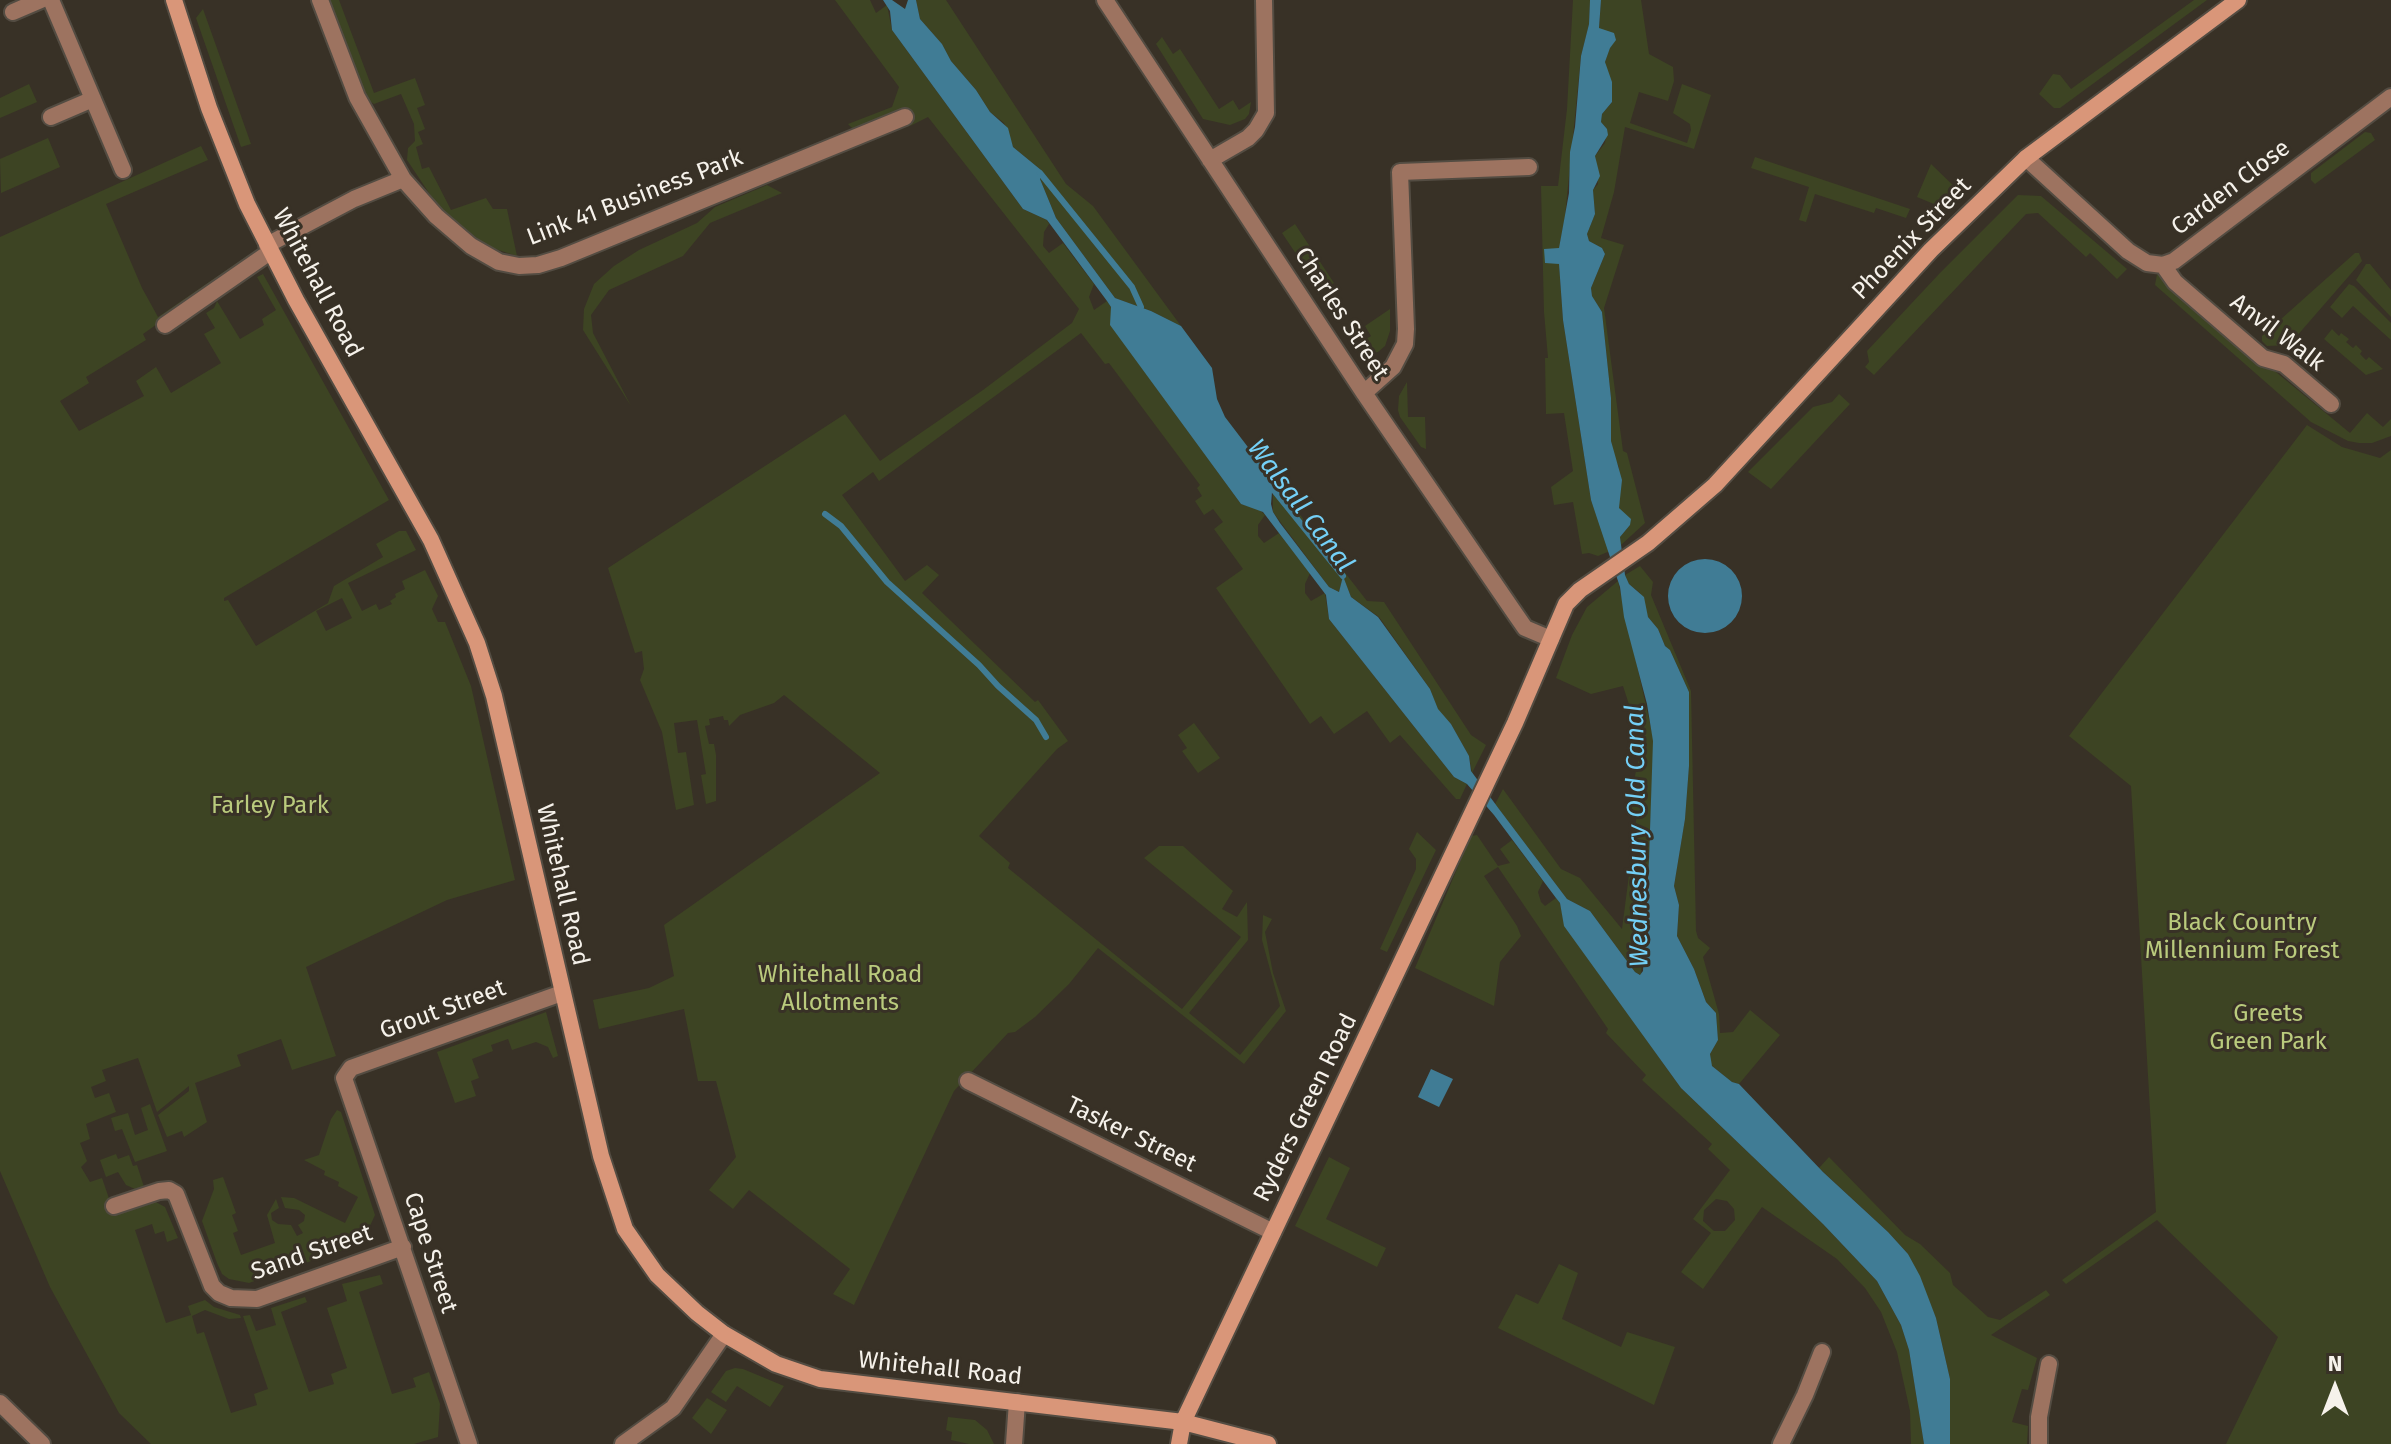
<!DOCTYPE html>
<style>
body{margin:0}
#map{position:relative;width:2391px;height:1444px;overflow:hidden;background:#383126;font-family:"Fira Sans",sans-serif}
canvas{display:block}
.north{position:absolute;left:2295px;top:1348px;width:80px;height:80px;-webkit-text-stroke:6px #383126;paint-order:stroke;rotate:0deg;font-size:22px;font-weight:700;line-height:32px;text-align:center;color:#f6f2eb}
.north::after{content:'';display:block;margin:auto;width:28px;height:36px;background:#f6f2eb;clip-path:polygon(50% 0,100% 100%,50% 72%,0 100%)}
</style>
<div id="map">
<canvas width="2391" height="1444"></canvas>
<div class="north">N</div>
</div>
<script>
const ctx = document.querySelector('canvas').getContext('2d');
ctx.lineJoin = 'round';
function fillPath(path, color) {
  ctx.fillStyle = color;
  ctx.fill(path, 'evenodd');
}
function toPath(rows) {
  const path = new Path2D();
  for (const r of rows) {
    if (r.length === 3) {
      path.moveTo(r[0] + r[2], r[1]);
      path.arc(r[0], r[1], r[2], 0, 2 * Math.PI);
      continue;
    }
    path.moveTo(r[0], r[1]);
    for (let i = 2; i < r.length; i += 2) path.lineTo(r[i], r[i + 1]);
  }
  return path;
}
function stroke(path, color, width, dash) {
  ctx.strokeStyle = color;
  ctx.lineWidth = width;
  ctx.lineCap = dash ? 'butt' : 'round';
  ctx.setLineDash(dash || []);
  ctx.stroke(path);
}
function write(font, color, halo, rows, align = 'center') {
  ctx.font = font + ' "Fira Sans",sans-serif';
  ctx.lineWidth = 6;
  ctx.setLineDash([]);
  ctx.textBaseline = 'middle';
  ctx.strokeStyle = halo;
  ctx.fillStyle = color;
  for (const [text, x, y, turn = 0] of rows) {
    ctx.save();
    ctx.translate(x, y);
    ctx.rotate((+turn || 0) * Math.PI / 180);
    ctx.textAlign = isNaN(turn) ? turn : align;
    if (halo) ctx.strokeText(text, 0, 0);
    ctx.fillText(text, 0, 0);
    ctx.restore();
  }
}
fillPath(toPath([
 [327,0,339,0,374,93,415,78,425,105,417,108,425,129,418,132,423,144,416,147,422,169,429,167,451,210,486,198,493,209,507,209,517,256,489,247,441,211,407,160,408,148,415,141,414,124,401,94,374,104,364,97],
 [835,0,870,0,876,13,887,5,892,30,1023,209,1047,220,1049,224,1044,232,1043,246,1049,253,1063,243,1094,284,1089,297,1094,310,1107,301,1111,307,1111,325,1241,504,1259,509,1265,515,1258,525,1258,536,1264,543,1279,533,1310,573,1305,584,1305,593,1311,601,1325,593,1329,619,1454,777,1467,784,1460,799,1456,799,1400,735,1390,743,1367,711,1334,734,1321,716,1310,724,1216,588,1243,569,1214,529,1223,522,1213,509,1204,515,1195,501,1202,496,1197,488,1200,485,1109,363,1105,364,1081,333,879,481,873,472,842,495,905,581,927,565,939,575,922,593,1035,702,1038,700,1068,741,1057,749,979,836,1010,863,1008,868,1182,1009,1241,937,1144,858,1159,846,1183,846,1233,891,1222,909,1237,917,1247,902,1248,940,1189,1013,1240,1055,1280,1006,1262,940,1263,915,1272,919,1265,932,1273,973,1286,1011,1244,1064,1098,948,1069,984,1035,1017,1015,1032,1008,1033,954,1091,854,1305,833,1294,850,1269,749,1190,733,1209,709,1190,736,1157,716,1081,698,1081,684,1009,599,1029,593,1000,649,988,674,976,664,925,880,773,784,695,774,703,740,715,729,726,728,720,724,720,723,716,709,719,710,725,705,726,709,744,714,744,716,755,716,801,706,804,701,775,706,774,697,720,674,723,678,753,686,752,694,805,676,810,662,732,640,680,644,669,642,651,635,653,608,568,845,414,880,461,983,390,1072,323,1079,309,928,117,910,126,901,112,853,129,848,124,892,107,899,87],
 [916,0,946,0,1066,184,1093,206,1181,326,1151,311,1115,298,1056,218,1040,179,1041,170,1013,147,1004,123,990,112,976,90,951,61,942,44,920,19],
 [1573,0,1590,0,1589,24,1581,56,1565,216,1559,249,1549,249,1559,264,1563,320,1591,500,1610,551,1598,556,1589,553,1582,554,1573,502,1554,505,1551,487,1573,471,1564,413,1546,414,1545,358,1548,358,1544,312,1541,186,1558,186,1567,109],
 [1601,0,1641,0,1649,54,1673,67,1674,81,1668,101,1639,92,1630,123,1687,143,1691,130,1690,124,1673,113,1682,84,1711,95,1694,149,1625,127,1614,192,1601,238,1624,245,1604,308,1623,451,1627,453,1645,523,1621,545,1620,537,1630,525,1619,508,1619,467,1613,455,1611,441,1611,398,1602,312,1592,296,1591,288,1605,254,1602,248,1589,241,1587,234,1595,214,1593,190,1598,184,1595,156,1605,143,1607,129,1601,122,1602,114,1612,102,1605,62,1610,47,1599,28],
 [2194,0,2207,0,2060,108,2054,108,2039,94,2053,74,2060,75,2071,89],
 [203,9,251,144,241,147,196,18],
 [1162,37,1173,54,1180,49,1219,109,1233,100,1239,110,1251,102,1249,114,1245,119,1230,125,1203,119,1156,44],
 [29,84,37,102,0,118,0,98],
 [2365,132,2371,133,2375,140,2315,184,2311,180,2311,173],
 [48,138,60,167,1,193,0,159],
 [201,146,208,160,106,204,142,288,158,317,250,254,252,257,143,334,146,340,86,377,89,383,60,401,79,431,144,396,136,381,156,367,171,393,221,363,204,334,215,328,206,313,214,308,217,301,240,339,264,325,262,319,276,310,257,277,263,274,389,500,224,598,224,601,228,600,256,646,328,603,334,586,383,557,376,544,399,531,406,531,416,550,348,583,362,611,376,604,379,610,392,604,390,601,396,597,395,594,405,589,402,581,425,570,438,596,432,609,438,622,445,622,471,686,515,880,447,900,306,967,336,1056,292,1070,281,1039,237,1055,241,1066,195,1083,207,1122,184,1137,182,1131,167,1137,158,1115,189,1091,189,1086,157,1112,138,1058,102,1070,106,1081,91,1087,95,1098,109,1093,116,1112,86,1124,90,1139,80,1143,87,1161,81,1167,90,1182,102,1178,114,1213,154,1201,165,1207,178,1238,167,1242,164,1231,155,1234,152,1224,135,1230,166,1323,191,1315,188,1306,205,1300,214,1307,240,1315,241,1318,229,1319,205,1310,192,1316,197,1334,204,1332,231,1413,257,1405,254,1394,268,1389,243,1316,250,1315,256,1331,276,1325,271,1308,305,1297,307,1302,281,1312,309,1392,334,1384,331,1374,347,1368,327,1308,347,1301,342,1284,380,1275,383,1284,359,1292,392,1394,416,1387,413,1378,429,1372,440,1404,438,1437,414,1444,151,1444,119,1413,50,1287,0,1171,0,237],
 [342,598,352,618,326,631,316,611],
 [1755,157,1910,209,1906,218,1876,208,1874,213,1815,194,1806,222,1799,220,1809,187,1751,168],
 [1931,164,1960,192,1950,204,1941,207,1917,197],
 [767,185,782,193,710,223,683,256,609,290,591,315,593,333,631,406,583,330,584,309,594,284,614,266,639,250,697,223,715,207],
 [2018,195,2041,196,2127,269,2117,279,2090,253,2086,257,2038,213,2026,214,1874,375,1865,367,1869,362,1867,351,1939,274],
 [1295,224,1334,283,1321,291,1282,233],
 [2355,253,2359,253,2362,261,2289,345,2267,346,2262,341,2262,336],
 [2366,264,2370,264,2391,290,2391,317,2356,280],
 [2157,274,2350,433,2367,413,2383,427,2391,419,2391,436,2372,443,2359,443,2348,441,2311,422,2155,285],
 [2349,284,2354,286,2391,323,2391,340,2353,306,2342,318,2330,307],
 [1390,309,1390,331,1385,346,1378,352,1362,355,1350,338,1353,337,1358,344,1371,336,1365,326],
 [2332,329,2339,336,2341,333,2349,339,2346,342,2353,348,2356,345,2362,351,2360,354,2366,360,2369,357,2383,369,2366,375,2324,339],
 [1407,382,1408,417,1425,417,1426,449,1421,447,1400,417,1398,410,1399,396],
 [1839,394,1850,404,1771,489,1748,472,1813,407,1832,402],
 [2307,425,2342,447,2380,458,2391,450,2391,1444,2226,1444,2278,1337,2157,1220,2066,1284,2062,1280,2156,1212,2131,786,2069,736],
 [1273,480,1367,601,1384,602,1471,735,1486,745,1472,773,1469,756,1451,724,1438,710,1430,689,1379,617,1351,597,1343,577,1339,592,1329,587,1273,512],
 [1640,566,1653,582,1651,595,1691,691,1696,931,1698,938,1710,948,1703,957,1719,1014,1720,1033,1733,1032,1750,1010,1780,1035,1739,1084,1732,1082,1711,1065,1710,1054,1718,1040,1716,1013,1706,1002,1694,969,1677,936,1679,905,1674,886,1685,819,1689,766,1689,692,1670,650,1665,646,1658,629,1648,617,1640,593,1629,584,1625,575],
 [1618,581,1654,741,1649,859,1641,975,1635,972,1590,911,1567,899,1495,804,1503,789,1561,869,1580,878,1622,929,1637,813,1628,806,1640,754,1635,723,1623,686,1591,694,1556,678,1572,635,1587,607],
 [1194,723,1220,758,1198,773,1182,751,1187,748,1178,735],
 [1417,832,1436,850,1387,952,1380,949,1416,869,1416,859,1409,849],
 [1477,835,1498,866,1510,863,1500,849,1512,840,1543,881,1538,892,1541,902,1545,906,1556,898,1560,903,1565,926,1681,1088,1823,1224,1877,1281,1901,1325,1909,1350,1924,1444,1911,1444,1910,1411,1897,1352,1881,1312,1865,1288,1837,1259,1762,1207,1703,1289,1681,1272,1711,1233,1693,1219,1730,1170,1708,1149,1712,1144,1642,1080,1646,1075,1606,1033,1608,1029,1498,867,1484,876,1517,926,1521,936,1500,962,1494,1006,1415,968,1471,836],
 [1716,1199,1727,1201,1734,1209,1735,1220,1725,1231,1714,1231,1703,1221,1704,1210],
 [546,1012,558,1056,553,1058,548,1047,536,1042,512,1050,508,1039,491,1045,493,1051,472,1059,479,1078,471,1081,476,1096,455,1103,437,1052],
 [150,1104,167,1151,135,1162,122,1129,115,1131,111,1118,128,1113,135,1135,148,1130,141,1108],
 [337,1110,341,1112,375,1215,362,1243,249,1283,229,1279,222,1274,217,1263,202,1221,214,1189,213,1180,223,1177,236,1213,232,1215,238,1231,233,1233,241,1255,275,1243,267,1215,276,1199,279,1208,271,1213,272,1220,278,1224,291,1225,297,1236,303,1233,298,1225,304,1221,305,1215,299,1210,285,1208,281,1197,294,1198,345,1223,358,1197,338,1186,339,1182,324,1175,325,1171,304,1160,319,1155,331,1119],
 [116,1154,118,1159,129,1155,133,1166,137,1165,144,1187,135,1189,126,1185,118,1172,106,1177,100,1160],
 [1329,1157,1350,1168,1326,1219,1386,1248,1377,1267,1295,1226],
 [1829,1157,1905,1235,1920,1244,1950,1273,1953,1285,1988,1317,2000,1320,2046,1290,2050,1295,1991,1335,2037,1358,2028,1390,2022,1389,2012,1422,2028,1426,2027,1444,1950,1444,1950,1379,1936,1318,1908,1254,1888,1232,1819,1168],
 [1559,1264,1578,1273,1562,1319,1621,1347,1627,1332,1675,1347,1654,1405,1498,1328,1516,1294,1538,1304],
 [735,1368,743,1369,784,1386,770,1407,737,1386,726,1402,711,1392,726,1371],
 [707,1398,727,1410,711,1434,692,1418],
 [948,1417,975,1420,987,1430,994,1444,969,1444,951,1440,952,1432,946,1430]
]), '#3d4423');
fillPath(toPath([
 [883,0,892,0,905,9,908,0,916,0,920,19,942,44,951,61,976,90,990,112,1008,128,1013,147,1041,170,1040,179,1056,218,1115,298,1151,311,1181,326,1212,368,1217,399,1225,417,1273,480,1271,504,1273,512,1280,523,1329,587,1339,592,1343,576,1351,597,1378,617,1430,689,1438,709,1451,724,1469,756,1471,771,1499,809,1567,899,1590,911,1635,972,1640,975,1643,971,1649,859,1653,741,1647,704,1624,617,1620,587,1591,500,1563,320,1559,264,1545,263,1544,249,1559,248,1569,193,1570,152,1575,127,1581,56,1589,24,1590,0,1601,0,1599,28,1614,33,1616,40,1610,48,1605,62,1612,82,1612,102,1602,114,1601,122,1607,129,1608,135,1595,156,1600,176,1593,190,1595,214,1587,234,1589,241,1602,248,1605,254,1591,288,1592,296,1602,312,1611,398,1611,441,1622,480,1619,508,1631,519,1630,525,1620,537,1625,575,1629,584,1644,597,1648,617,1658,629,1665,646,1670,650,1689,692,1689,766,1685,819,1674,886,1679,905,1677,936,1694,969,1706,1002,1716,1013,1718,1040,1710,1054,1712,1066,1732,1082,1739,1084,1823,1172,1888,1232,1908,1254,1920,1276,1936,1318,1950,1379,1950,1444,1924,1444,1909,1350,1901,1325,1877,1281,1823,1224,1681,1088,1564,926,1560,903,1556,898,1494,815,1467,784,1454,777,1329,619,1326,595,1263,512,1241,504,1110,325,1111,307,1107,301,1047,220,1023,209,892,30,890,11],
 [1705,596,37],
 [1431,1069,1453,1079,1439,1107,1418,1097]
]), '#407c95');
stroke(toPath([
 [1040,173,1132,287,1141,307],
 [1272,488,1343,576],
 [825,514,841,526,887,582,979,665,998,686,1036,720,1046,737]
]), '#407c95', 6);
const street = toPath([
 [51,0,123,170],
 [320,0,357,97,403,179,436,216,471,246,499,262,519,266,538,265,561,258,905,117],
 [1105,0,1364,393,1516,615,1525,628,1551,639],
 [13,12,41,0],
 [51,117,93,99],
 [2026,158,2128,251,2147,263,2163,265,2174,261,2391,97],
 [1210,160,1248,138,1256,130,1266,113,1264,0],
 [267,245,354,199,403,179],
 [2163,265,2175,282,2263,358,2284,364,2331,404],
 [165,325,270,252],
 [1364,393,1393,367,1405,344,1406,329,1400,172,1529,167],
 [968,1081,1273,1232],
 [114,1206,159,1191,169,1190,176,1194,212,1286,219,1293,231,1298,257,1299,403,1247],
 [0,1403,42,1444],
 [469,1444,344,1078,351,1068,562,993],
 [623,1444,673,1408,724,1334],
 [1014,1444,1017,1402],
 [1781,1444,1805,1395,1822,1352],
 [2039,1444,2039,1417,2049,1364]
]);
const secondary = toPath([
 [174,0,209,108,247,204,296,300,431,540,477,643,494,696,601,1156,625,1229,657,1275,697,1313,724,1334,776,1364,820,1379,1183,1422,1268,1444],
 [1179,1444,1183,1422,1515,723,1566,604,1580,590,1648,543,1715,485,1931,250,2026,158,2238,0]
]);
stroke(street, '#534c42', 20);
stroke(secondary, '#534c42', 20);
stroke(street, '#9d7360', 16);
stroke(secondary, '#d99679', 16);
write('24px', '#f6f2eb', '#383126', [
 ["Carden Close",2231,188,-37],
 ["Link 41 Business Park",635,198,-21],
 ["Phoenix Street",1912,239,-46],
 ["Whitehall Road",317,283,62],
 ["Charles Street",1341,314,57],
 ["Anvil Walk",2277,333,37],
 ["Whitehall Road",562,885,77],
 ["Grout Street",443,1010,-20],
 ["Ryders Green Road",1306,1108,-64],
 ["Tasker Street",1131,1135,26],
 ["Sand Street",312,1253,-19],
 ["Cape Street",430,1253,72],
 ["Whitehall Road",940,1369,6]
]);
write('24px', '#bacb7d', '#383126', [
 ["Farley Park",270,806],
 ["Black Country",2242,923],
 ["Millennium Forest",2242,951],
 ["Whitehall Road",840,975],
 ["Allotments",840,1003],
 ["Greets",2268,1014],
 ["Green Park",2268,1042]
]);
write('italic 26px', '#74d0f7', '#383126', [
 ["Walsall Canal",1300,506,53],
 ["Wednesbury Old Canal",1638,836,-91]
]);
</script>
